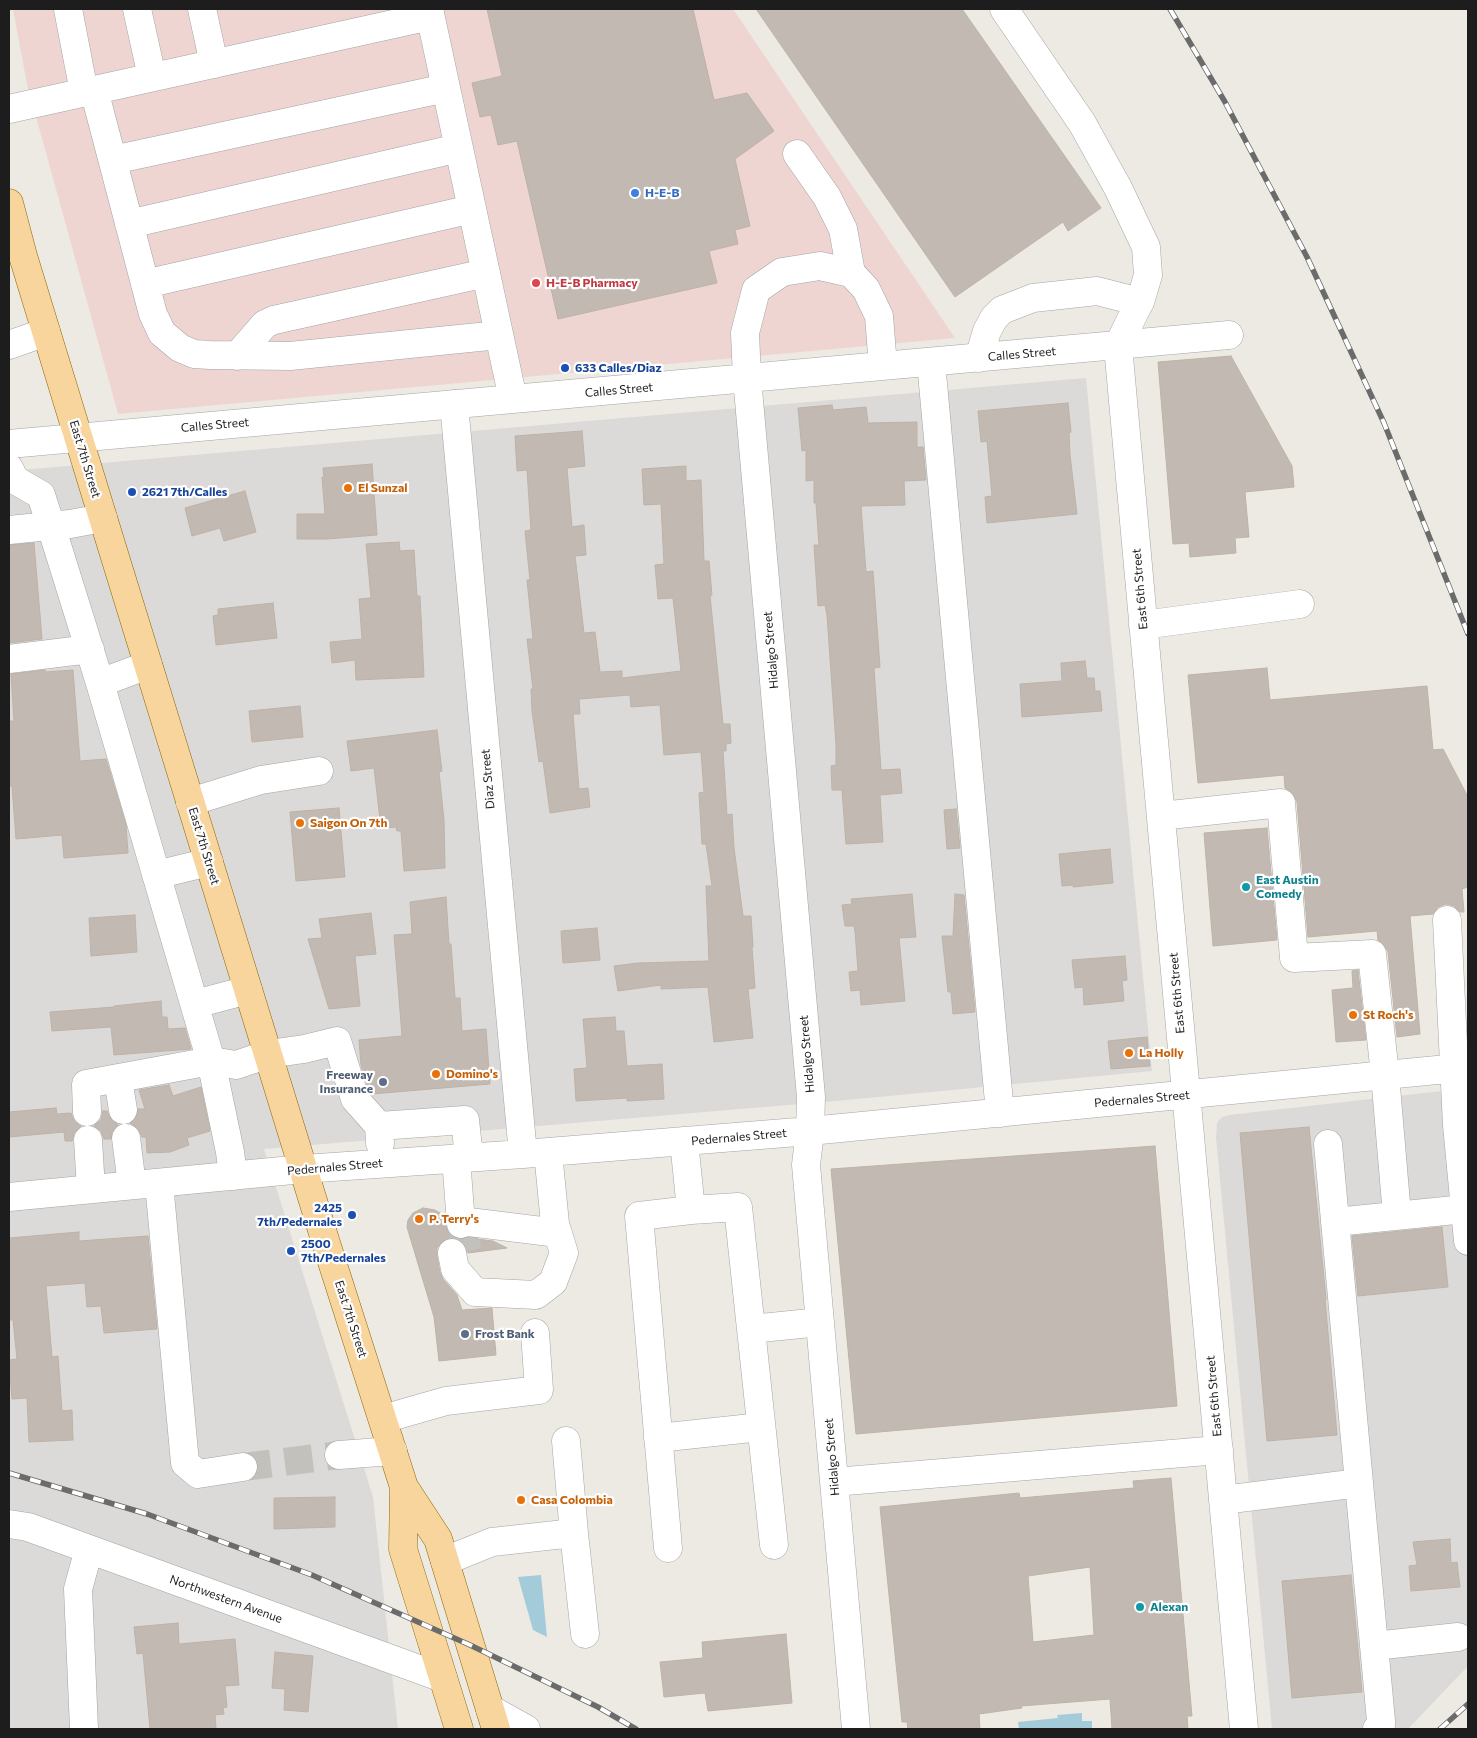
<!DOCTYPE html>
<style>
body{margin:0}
#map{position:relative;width:1477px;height:1738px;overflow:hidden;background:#edeae3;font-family:Commissioner,sans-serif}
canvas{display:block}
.frame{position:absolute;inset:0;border:10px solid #1d1d1d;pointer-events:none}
</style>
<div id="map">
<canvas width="1477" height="1738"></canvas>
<div class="frame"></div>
</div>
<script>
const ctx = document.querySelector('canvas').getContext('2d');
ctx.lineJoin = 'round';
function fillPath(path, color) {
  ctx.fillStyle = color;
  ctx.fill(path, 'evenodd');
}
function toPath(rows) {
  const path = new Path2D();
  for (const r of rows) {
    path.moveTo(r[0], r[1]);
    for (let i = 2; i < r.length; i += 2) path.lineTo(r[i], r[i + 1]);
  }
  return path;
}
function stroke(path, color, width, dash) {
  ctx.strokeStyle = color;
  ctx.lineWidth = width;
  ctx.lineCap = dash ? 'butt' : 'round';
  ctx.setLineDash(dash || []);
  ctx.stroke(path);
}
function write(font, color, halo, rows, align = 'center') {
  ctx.font = font + ' Commissioner,sans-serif';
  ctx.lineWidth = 4.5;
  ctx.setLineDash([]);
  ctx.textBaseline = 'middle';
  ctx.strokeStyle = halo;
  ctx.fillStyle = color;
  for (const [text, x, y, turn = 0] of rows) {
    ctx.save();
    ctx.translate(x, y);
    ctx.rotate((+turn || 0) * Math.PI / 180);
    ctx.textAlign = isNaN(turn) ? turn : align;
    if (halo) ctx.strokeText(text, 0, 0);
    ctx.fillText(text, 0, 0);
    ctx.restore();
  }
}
fillPath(toPath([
 [1086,378,1152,1071,836,1101,264,1149,373,1497,398,1729,9,1729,9,471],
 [1468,1088,1468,1666,1408,1729,1272,1729,1216,1137,1217,1123,1222,1117,1229,1115]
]), '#dbdad9');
fillPath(toPath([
 [13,9,733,9,955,338,118,414,27,84]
]), '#eed5d2');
fillPath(toPath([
 [541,1575,547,1637,533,1630,518,1577],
 [1082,1713,1082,1721,1092,1721,1092,1729,1019,1729,1018,1722,1058,1718,1057,1715]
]), '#a4cbda');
const building = toPath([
 [487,9,693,9,714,100,747,93,774,131,735,159,750,226,735,230,738,244,709,251,717,283,558,319,517,141,498,145,491,115,480,117,472,83,502,76,487,9],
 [756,9,962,9,1101,208,1068,231,1063,222,955,297,756,9],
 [1231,356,1292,466,1294,487,1245,492,1249,537,1235,538,1236,553,1190,557,1189,543,1173,544,1158,362,1231,356],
 [1068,403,1071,432,1069,433,1070,455,1077,514,987,523,985,497,992,496,987,441,981,442,978,411,1068,403],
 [832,405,833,410,866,407,868,423,917,422,917,447,923,447,926,480,904,481,905,505,861,506,866,572,873,571,875,598,880,667,874,668,881,770,900,769,902,793,880,795,883,842,846,844,842,790,832,790,831,766,836,765,836,744,827,615,825,605,818,606,814,545,819,545,816,503,814,503,814,480,806,481,806,450,802,451,798,408,832,405],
 [582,431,585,466,567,468,572,527,584,525,586,555,575,556,584,633,595,632,600,672,622,671,622,678,681,671,673,598,658,599,655,565,664,564,661,504,644,505,642,469,686,466,686,481,701,480,704,561,709,561,712,595,710,596,723,724,730,724,731,743,726,744,726,751,723,751,727,815,732,814,734,848,743,916,751,916,753,947,752,947,755,988,748,989,753,1038,714,1042,708,987,661,989,661,985,618,991,614,966,638,963,709,961,706,886,712,886,706,844,702,844,699,793,704,792,701,752,664,755,660,705,631,707,630,695,579,699,580,714,573,714,579,789,588,788,590,807,550,813,543,761,539,762,532,711,531,689,533,689,527,639,533,639,527,580,530,580,525,531,531,530,527,470,517,471,515,436,582,431],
 [372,464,377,535,327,539,297,539,297,514,325,514,322,477,324,477,323,468,372,464],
 [245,491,256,532,224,541,220,528,192,536,185,508,245,491],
 [399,542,400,551,414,550,417,596,420,596,424,677,356,680,355,660,332,663,330,642,362,639,359,599,371,598,366,544,399,542],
 [34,543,42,639,9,643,9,545,34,543],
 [273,603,277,638,216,645,213,616,218,615,218,609,273,603],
 [1085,661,1087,678,1094,678,1095,691,1100,691,1102,711,1022,717,1020,684,1062,681,1061,663,1085,661],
 [1267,668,1270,700,1427,686,1433,750,1443,749,1468,797,1468,887,1462,889,1464,912,1460,912,1454,906,1446,904,1438,907,1433,914,1410,916,1420,1034,1397,1037,1388,952,1384,945,1378,940,1377,931,1308,937,1297,802,1293,794,1285,788,1284,775,1198,783,1188,675,1267,668],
 [45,670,45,672,73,670,80,761,106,759,126,825,128,853,64,858,62,835,16,839,12,786,10,786,9,769,9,721,14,721,11,674,45,670],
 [300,706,303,737,252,742,249,711,300,706],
 [437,730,442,771,439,772,444,820,445,868,404,871,401,831,397,831,396,827,381,828,374,768,351,771,347,741,437,730],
 [339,808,345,877,296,881,290,812,339,808],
 [956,809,960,848,947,849,944,810,956,809],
 [1267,828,1277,940,1213,946,1204,833,1267,828],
 [1110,849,1113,883,1073,887,1073,885,1062,886,1059,854,1110,849],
 [912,894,916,937,899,938,905,1001,861,1005,860,990,851,991,849,972,858,971,855,931,854,926,845,926,842,905,852,904,851,899,912,894],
 [955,894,964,895,975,1012,953,1014,951,992,948,992,942,936,953,936,955,894],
 [446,897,449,944,451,944,455,998,460,998,462,1031,486,1029,490,1084,372,1094,369,1091,361,1065,359,1040,402,1036,394,935,412,934,410,902,446,897],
 [371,913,376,954,355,956,360,1006,329,1009,308,939,322,938,319,919,371,913],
 [135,915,137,952,91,956,89,918,135,915],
 [597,928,600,960,563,963,561,931,597,928],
 [1125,956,1127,980,1122,981,1124,1001,1084,1005,1083,987,1075,988,1072,960,1125,956],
 [1358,970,1366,1040,1336,1042,1332,990,1353,988,1352,971,1358,970],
 [161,1001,162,1017,167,1017,168,1029,185,1028,191,1049,114,1055,111,1027,52,1031,50,1012,114,1007,114,1006,161,1001],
 [615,1017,616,1031,624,1031,627,1066,662,1064,664,1099,627,1101,627,1098,576,1101,574,1069,587,1068,583,1019,615,1017],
 [1147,1037,1150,1066,1111,1069,1108,1041,1147,1037],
 [169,1085,173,1096,201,1087,210,1131,187,1138,189,1145,170,1152,147,1153,146,1137,142,1137,138,1128,130,1123,137,1116,138,1109,145,1109,139,1090,169,1085],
 [56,1108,57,1114,71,1113,74,1121,81,1126,74,1133,72,1141,65,1141,64,1132,9,1137,9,1112,56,1108],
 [103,1111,107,1111,111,1119,118,1125,112,1132,111,1139,104,1139,101,1131,94,1126,101,1120,103,1111],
 [1309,1127,1326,1299,1325,1299,1337,1435,1267,1441,1240,1133,1309,1127],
 [1155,1146,1177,1406,856,1434,831,1169,1155,1146],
 [423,1208,435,1210,445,1216,448,1232,454,1238,449,1238,442,1242,437,1248,437,1256,440,1272,443,1279,457,1295,462,1310,492,1308,496,1355,439,1361,434,1317,407,1227,408,1220,413,1213,423,1208],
 [1442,1227,1448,1287,1358,1296,1352,1236,1442,1227],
 [79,1232,79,1241,148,1236,157,1329,104,1333,101,1306,87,1307,85,1283,46,1286,52,1357,58,1356,62,1411,72,1410,73,1440,29,1442,27,1398,12,1399,9,1360,17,1359,13,1320,9,1320,9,1238,79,1232],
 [468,1238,493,1241,507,1248,468,1253,464,1243,458,1239,468,1238],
 [1171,1478,1192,1716,1187,1716,1188,1729,1112,1729,1110,1699,1021,1706,1022,1708,979,1714,980,1729,908,1729,907,1722,902,1722,880,1507,1019,1493,1020,1498,1134,1488,1133,1481,1171,1478],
 [1090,1567,1094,1635,1033,1642,1028,1576,1090,1567],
 [335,1497,335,1527,274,1529,274,1498,335,1497],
 [1450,1539,1451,1563,1457,1562,1460,1587,1411,1591,1409,1566,1417,1565,1413,1542,1450,1539],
 [1351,1575,1362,1692,1292,1698,1282,1581,1351,1575],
 [178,1623,179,1644,235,1639,239,1685,225,1686,227,1707,223,1708,224,1714,215,1715,216,1729,150,1729,143,1653,137,1654,134,1627,178,1623],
 [786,1634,792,1703,708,1711,705,1693,664,1697,660,1662,703,1658,702,1642,786,1634],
 [275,1652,313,1656,308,1712,284,1710,285,1689,272,1688,275,1652]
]);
fillPath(building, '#c2bab2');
stroke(building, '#beb2a6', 1);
stroke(toPath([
 [461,1224,468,1253],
 [243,1467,339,1455]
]), '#c3c1bb', 28, [28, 14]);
const minor = toPath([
 [68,9,84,92],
 [137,9,152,77],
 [202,9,214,64],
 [429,9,513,399],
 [1004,9,1082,123,1118,188,1146,247,1148,275,1141,299,1118,346,1244,1729],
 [94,90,153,314,162,333,180,348,194,354,210,355,290,356,499,335],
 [9,109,430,16],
 [797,154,827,197,843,229,851,273],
 [113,160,446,88],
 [129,224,459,148],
 [145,284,472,209],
 [9,345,46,332],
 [237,356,265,324,274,320,486,273],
 [979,358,987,331,994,318,1002,310,1033,298,1097,291,1140,302],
 [931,362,1000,1113],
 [454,404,523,1154],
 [9,444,1229,335],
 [9,468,15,480,41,495,51,526,100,683,211,1061,230,1152,233,1176],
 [9,530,70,524,103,518],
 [1143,625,1300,604],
 [9,659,90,649],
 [100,683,148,665],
 [190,802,261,780,319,771],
 [1161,816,1281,803,1294,958,1372,954,1385,1075,1397,1215],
 [156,875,209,862],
 [1447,920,1457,1125,1468,1241],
 [195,1004,248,990],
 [118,1079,123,1110],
 [87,1112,86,1084,211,1061,236,1065,269,1054,304,1049,337,1041,355,1099,379,1126],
 [126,1138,132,1185],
 [88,1140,91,1189],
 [380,1143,379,1126,465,1120,469,1157],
 [1328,1144,1359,1483],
 [456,1158,461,1224],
 [159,1183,185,1463,198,1474,243,1467],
 [9,1197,303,1169,523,1154,810,1131,1468,1067],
 [691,1210,738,1207,774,1545],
 [461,1221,558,1233],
 [1335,1222,1465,1209],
 [452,1253,455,1269,475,1292,536,1295,553,1282,564,1253,555,1224,548,1152],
 [751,1329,820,1322],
 [383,1419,446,1401,539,1390,535,1333],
 [658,1438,761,1427],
 [566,1441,574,1533],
 [339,1455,393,1451],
 [834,1482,1219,1450],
 [1223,1500,1359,1483,1381,1721,1381,1725,1377,1729],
 [9,1524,28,1527,443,1678],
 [668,1548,639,1216,691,1210,684,1141],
 [445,1561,492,1542,574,1533,585,1634],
 [1374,1646,1458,1637],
 [490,1709,526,1729],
 [84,1729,78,1589,89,1549],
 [856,1729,806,1165,810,1131,811,1097,747,378,745,333,756,290,782,272,820,266,851,273,866,289,879,316,883,366]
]);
const major = toPath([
 [9,203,23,256,103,518,326,1243,404,1487,438,1539,496,1729],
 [404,1487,403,1549,459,1729]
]);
stroke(minor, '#a4a4a4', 29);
stroke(major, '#8f6906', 29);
stroke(minor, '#fff', 28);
stroke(major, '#f8d59d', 28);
const rail = toPath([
 [1170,9,1225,102,1307,257,1384,423,1468,634],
 [9,1473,147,1514,312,1575,470,1645,598,1707,636,1729],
 [1440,1729,1468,1704]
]);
stroke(rail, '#6b6b6b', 5.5);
stroke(rail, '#fff', 4, [11]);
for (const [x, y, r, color] of [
 [635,193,5,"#3f7fe0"],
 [536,283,5,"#e0444e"],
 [565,368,5,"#1a4fb4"],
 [348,488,5,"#e8710a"],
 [132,492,5,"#1a4fb4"],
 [300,823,5,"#e8710a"],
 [1246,887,5,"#0f9aa8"],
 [1353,1015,5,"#e8710a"],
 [1129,1053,5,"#e8710a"],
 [436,1074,5,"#e8710a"],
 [383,1082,5,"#5c6f8a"],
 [352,1215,5,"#1a4fb4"],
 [419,1219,5,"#e8710a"],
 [291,1251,5,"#1a4fb4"],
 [465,1334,5,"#5c6f8a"],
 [521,1500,5,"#e8710a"],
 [1140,1607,5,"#0f9aa8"]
]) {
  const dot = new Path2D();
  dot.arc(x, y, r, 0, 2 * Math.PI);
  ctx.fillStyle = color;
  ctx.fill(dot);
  stroke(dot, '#fff', 2);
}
write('bold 12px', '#366cbe', '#fff', [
 ["H-E-B",645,193]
], 'left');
write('bold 12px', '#be3a42', '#fff', [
 ["H-E-B Pharmacy",546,283]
], 'left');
write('12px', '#1d1d1d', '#fff', [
 ["Calles Street",1022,354,-5],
 ["Calles Street",619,390,-5],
 ["Calles Street",215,425,-5],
 ["East 7th Street",85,459,73],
 ["East 6th Street",1140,589,-95],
 ["Hidalgo Street",771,650,-95],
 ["Diaz Street",488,779,-95],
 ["East 7th Street",204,846,73],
 ["East 6th Street",1177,993,-95],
 ["Hidalgo Street",807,1054,-95],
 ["Pedernales Street",1142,1099,-5],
 ["Pedernales Street",739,1137,-5],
 ["Pedernales Street",335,1167,-5],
 ["East 7th Street",351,1319,72],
 ["East 6th Street",1214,1396,-95],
 ["Hidalgo Street",832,1457,-95],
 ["Northwestern Avenue",226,1599,20]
]);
write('bold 12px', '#164399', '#fff', [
 ["633 Calles/Diaz",575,368],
 ["2621 7th/Calles",142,492],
 ["2425",342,1208,"right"],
 ["7th/Pedernales",342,1222,"right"],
 ["2500",301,1244],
 ["7th/Pedernales",301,1258]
], 'left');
write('bold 12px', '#c56008', '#fff', [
 ["El Sunzal",358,488],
 ["Saigon On 7th",310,823],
 ["St Roch's",1363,1015],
 ["La Holly",1139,1053],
 ["Domino's",446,1074],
 ["P. Terry's",429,1219],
 ["Casa Colombia",531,1500]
], 'left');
write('bold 12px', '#0d838f', '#fff', [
 ["East Austin",1256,880],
 ["Comedy",1256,894],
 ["Alexan",1150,1607]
], 'left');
write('bold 12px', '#4e5e75', '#fff', [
 ["Freeway",373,1075],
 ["Insurance",373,1089],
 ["Frost Bank",475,1334,"left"]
], 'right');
</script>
